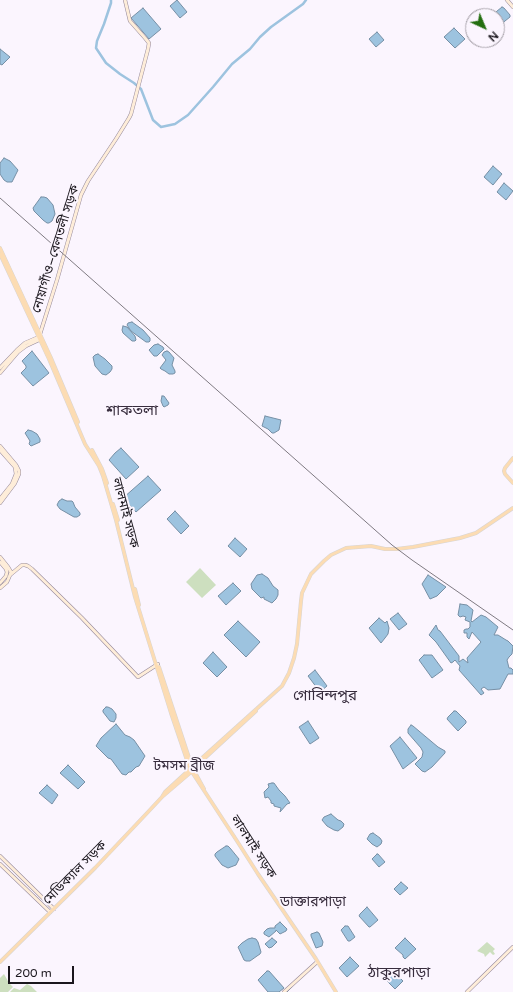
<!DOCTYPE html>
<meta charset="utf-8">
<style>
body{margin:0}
#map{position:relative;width:513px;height:992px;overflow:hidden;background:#fbf5fe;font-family:"Varela Round",sans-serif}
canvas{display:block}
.north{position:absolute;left:465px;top:8px;width:40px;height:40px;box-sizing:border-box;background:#fbf5fe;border:1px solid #a19ca4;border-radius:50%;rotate:136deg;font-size:11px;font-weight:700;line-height:16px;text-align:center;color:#1a161d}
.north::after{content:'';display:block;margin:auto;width:14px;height:18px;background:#236e0f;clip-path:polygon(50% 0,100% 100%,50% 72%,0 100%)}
.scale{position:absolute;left:8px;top:966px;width:66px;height:18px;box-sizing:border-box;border:2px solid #1a161d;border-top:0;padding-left:5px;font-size:12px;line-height:14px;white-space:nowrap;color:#1a161d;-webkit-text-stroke:3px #fbf5fe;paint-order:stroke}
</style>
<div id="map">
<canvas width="513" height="992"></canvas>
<div class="north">N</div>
<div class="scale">200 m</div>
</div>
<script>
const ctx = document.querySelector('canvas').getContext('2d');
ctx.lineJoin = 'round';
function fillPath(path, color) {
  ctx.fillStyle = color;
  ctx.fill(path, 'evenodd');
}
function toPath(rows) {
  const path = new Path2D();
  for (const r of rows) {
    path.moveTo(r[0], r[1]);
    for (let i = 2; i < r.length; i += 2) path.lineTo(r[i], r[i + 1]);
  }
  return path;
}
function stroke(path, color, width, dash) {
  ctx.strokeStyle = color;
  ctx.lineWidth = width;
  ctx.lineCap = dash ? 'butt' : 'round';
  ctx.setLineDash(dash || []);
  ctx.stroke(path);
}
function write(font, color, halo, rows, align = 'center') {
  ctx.font = font + ' "Varela Round","Noto Sans Bengali",sans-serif';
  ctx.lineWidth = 4;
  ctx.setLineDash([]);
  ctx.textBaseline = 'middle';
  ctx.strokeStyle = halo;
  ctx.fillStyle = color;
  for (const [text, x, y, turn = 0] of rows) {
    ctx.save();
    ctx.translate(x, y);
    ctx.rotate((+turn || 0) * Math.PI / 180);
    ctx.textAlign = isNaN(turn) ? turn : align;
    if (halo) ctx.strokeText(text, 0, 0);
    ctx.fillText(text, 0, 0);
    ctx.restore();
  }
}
fillPath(toPath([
 [200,568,216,585,202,598,186,582],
 [487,942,495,949,493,951,495,954,493,955,490,952,485,957,484,954,477,951],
 [4,974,9,983,13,987,8,992,0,992,0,978],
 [27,984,31,986,37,992,10,992,14,988,20,990]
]), '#cddfbf');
const water = toPath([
 [177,0,187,12,180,18,170,6,177,0],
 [502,7,504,8,510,15,510,17,500,25,499,25,497,24,497,16,491,16,502,7],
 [143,8,161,29,149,39,131,18,143,8],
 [454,28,465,39,455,48,444,37,454,28],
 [377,32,384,40,376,47,369,39,377,32],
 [0,49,10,57,2,65,0,64,0,49],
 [4,158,10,161,18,170,12,182,7,182,4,180,0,174,0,163,4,158],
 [493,166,502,174,493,185,484,177,493,166],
 [504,183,513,191,506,200,497,192,504,183],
 [41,197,44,197,47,198,53,205,55,214,52,221,49,223,47,223,43,220,34,211,33,208,41,197],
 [132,322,143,330,150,338,150,341,149,342,146,342,131,331,127,325,128,323,132,322],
 [123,326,127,327,135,336,136,340,135,341,132,341,123,333,122,330,123,326],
 [158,344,163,347,164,349,157,356,154,356,149,350,154,345,158,344],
 [32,351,49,373,33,386,21,373,26,368,26,366,22,361,32,351],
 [167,351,169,352,174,358,172,365,175,371,175,373,173,374,169,374,165,371,161,369,160,368,166,360,162,355,164,352,167,351],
 [98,354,105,359,112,366,112,369,110,372,106,375,102,374,95,366,93,357,95,355,98,354],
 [162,396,164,396,169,403,168,405,164,407,163,406,161,401,162,396],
 [265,416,281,420,279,430,274,433,272,433,268,429,262,426,265,416],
 [28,430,32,431,37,434,40,439,40,442,31,446,29,444,30,441,25,433,28,430],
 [121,448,139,467,126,479,109,460,115,453,121,448],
 [148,476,161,490,136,512,123,498,148,476],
 [62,499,67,501,72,501,73,502,75,507,80,513,80,515,77,517,74,517,60,509,57,505,59,501,62,499],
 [175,511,189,526,181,534,167,519,175,511],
 [235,538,247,549,240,557,228,546,235,538],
 [262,574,268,578,273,586,278,590,278,595,276,599,272,603,264,599,264,597,261,598,252,589,251,584,257,575,262,574],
 [428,575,446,587,437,596,430,599,422,584,428,575],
 [233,583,241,591,226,605,218,596,233,583],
 [460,604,467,605,473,610,471,621,472,622,481,615,486,617,498,627,494,635,498,635,506,640,508,641,513,646,512,654,509,657,507,660,509,668,511,668,513,670,513,674,508,674,500,689,488,690,484,687,481,689,484,693,481,695,459,670,460,666,455,660,453,662,451,663,436,642,429,635,436,625,438,630,440,631,459,656,459,662,463,659,468,663,467,658,481,642,472,632,469,639,467,637,467,633,464,633,464,630,466,629,468,629,470,627,470,622,465,620,466,617,463,616,460,617,458,615,460,604],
 [398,613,407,624,399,630,390,619,398,613],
 [379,618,385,623,387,621,389,628,388,634,385,638,381,643,369,628,379,618],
 [238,621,260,642,246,657,224,635,238,621],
 [213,652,227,667,217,677,203,663,213,652],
 [424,655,432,655,443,670,432,678,419,660,424,655],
 [315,670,327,686,320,692,308,676,315,670],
 [106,707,108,707,112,709,116,714,116,718,114,722,110,721,103,712,103,710,106,707],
 [454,711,456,711,466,721,466,723,458,731,447,719,448,717,454,711],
 [308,721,319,738,310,744,299,727,308,721],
 [116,724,125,735,130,737,134,740,145,756,139,766,136,767,131,772,129,772,126,775,122,774,111,759,108,758,96,746,101,738,116,724],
 [411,725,413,726,438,747,445,751,445,753,432,767,425,772,422,771,415,764,422,757,423,752,421,748,408,733,408,729,411,725],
 [400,737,417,758,403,769,390,746,400,737],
 [68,765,85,782,78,789,60,773,68,765],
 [272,783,274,783,279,790,285,796,290,803,287,804,280,812,281,808,274,806,274,804,271,803,271,801,268,797,265,798,264,792,269,787,268,784,272,783],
 [47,785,58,795,52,804,39,793,47,785],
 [331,814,338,820,341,821,344,824,343,827,338,831,334,830,327,826,322,820,324,817,331,814],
 [373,833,380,838,382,841,381,844,377,847,372,844,367,839,370,834,373,833],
 [226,846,228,846,230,848,239,859,236,865,228,868,222,865,215,856,215,854,217,852,226,846],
 [377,854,378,854,385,862,379,867,372,859,377,854],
 [401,882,408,888,400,895,394,889,401,882],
 [367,907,378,920,370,927,369,927,359,916,360,914,367,907],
 [280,922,287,929,286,931,280,934,276,930,276,931,269,937,264,934,264,932,267,929,270,928,275,928,275,926,280,922],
 [345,926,348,926,355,937,350,941,348,941,341,930,345,926],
 [317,932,319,933,323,942,322,946,316,948,311,936,311,934,317,932],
 [252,938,256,939,258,942,261,952,260,954,257,956,250,961,246,961,244,960,238,947,242,943,248,939,252,938],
 [272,938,277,942,272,947,269,948,265,944,272,938],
 [405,938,416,949,405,959,403,957,403,955,395,948,405,938],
 [350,957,359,966,347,977,339,968,350,957],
 [267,971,269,971,284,988,279,992,268,992,258,980,267,971],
 [393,972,394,972,403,981,395,989,386,980,393,972]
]);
fillPath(water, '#9dc3df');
stroke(water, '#768fa5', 1);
stroke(toPath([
 [287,992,292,987]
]), '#768fa5', 1);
stroke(toPath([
 [111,0,111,3,104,24,97,41,96,48,106,63,120,74,134,83,141,89,153,120,161,127,175,124,188,115,213,87,232,64,250,49,260,37,271,27,303,4,306,0]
]), '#9dc3df', 2.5);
const secondary = toPath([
 [507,0,513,7],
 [0,368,17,350,25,343,39,337,40,334,57,280,81,195,88,181,116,139,129,118,131,114,148,49,149,43,145,38,130,21,125,0],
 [0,373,18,352,26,346,41,339],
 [0,446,16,465,19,471,19,474,15,483,0,503],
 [0,450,15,467,16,474,12,484,0,499],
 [0,557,8,567,11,572,10,575,7,582,0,588],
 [0,562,6,569,7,572,6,576,0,583],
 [10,575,22,565,25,565,28,566,32,569,82,618,138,677,158,664],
 [0,856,54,909],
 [0,864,50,912],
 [284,992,317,962],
 [467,992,513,947]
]);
const primary = toPath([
 [0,248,51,358,78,422],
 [0,254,49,359,85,444,99,466,103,476,116,520,135,597,171,713,190,769,237,841,258,874,316,959,336,992],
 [92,450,102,469,107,483],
 [513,458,505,468,504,471,505,474,513,483],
 [113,504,118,520],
 [135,589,139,605],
 [159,667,192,767,204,789],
 [192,767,282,686,289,673,294,658,297,644,301,601,302,593,311,574,324,561,331,555,346,548,371,546,385,549,397,549,413,547,460,538,476,533,513,508],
 [193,769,256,711],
 [163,796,191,772],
 [0,962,95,868,148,812,162,797,165,792,190,769]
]);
stroke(secondary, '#94889b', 4);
stroke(primary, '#d6d5d6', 4);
stroke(secondary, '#feedd9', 3);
stroke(primary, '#fcdcb3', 3);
stroke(toPath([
 [0,198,392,545,412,560,513,630]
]), '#7f7a82', 1);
write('13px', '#1a161d', '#fbf5fe', [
 ["নোয়াগাঁও–বেলতলী সড়ক",56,249,-73],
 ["লালমাই সড়ক",125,513,75],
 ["লালমাই সড়ক",253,847,57],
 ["মেডিক্যাল সড়ক",75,873,-45]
]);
write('14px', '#372c3d', '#fbf5fe', [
 ["টমসম ব্রীজ",184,766],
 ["ডাক্তারপাড়া",313,902]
]);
write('15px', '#372c3d', '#fbf5fe', [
 ["শাকতলা",132,411],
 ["গোবিন্দপুর",325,696],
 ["ঠাকুরপাড়া",399,973]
]);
</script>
